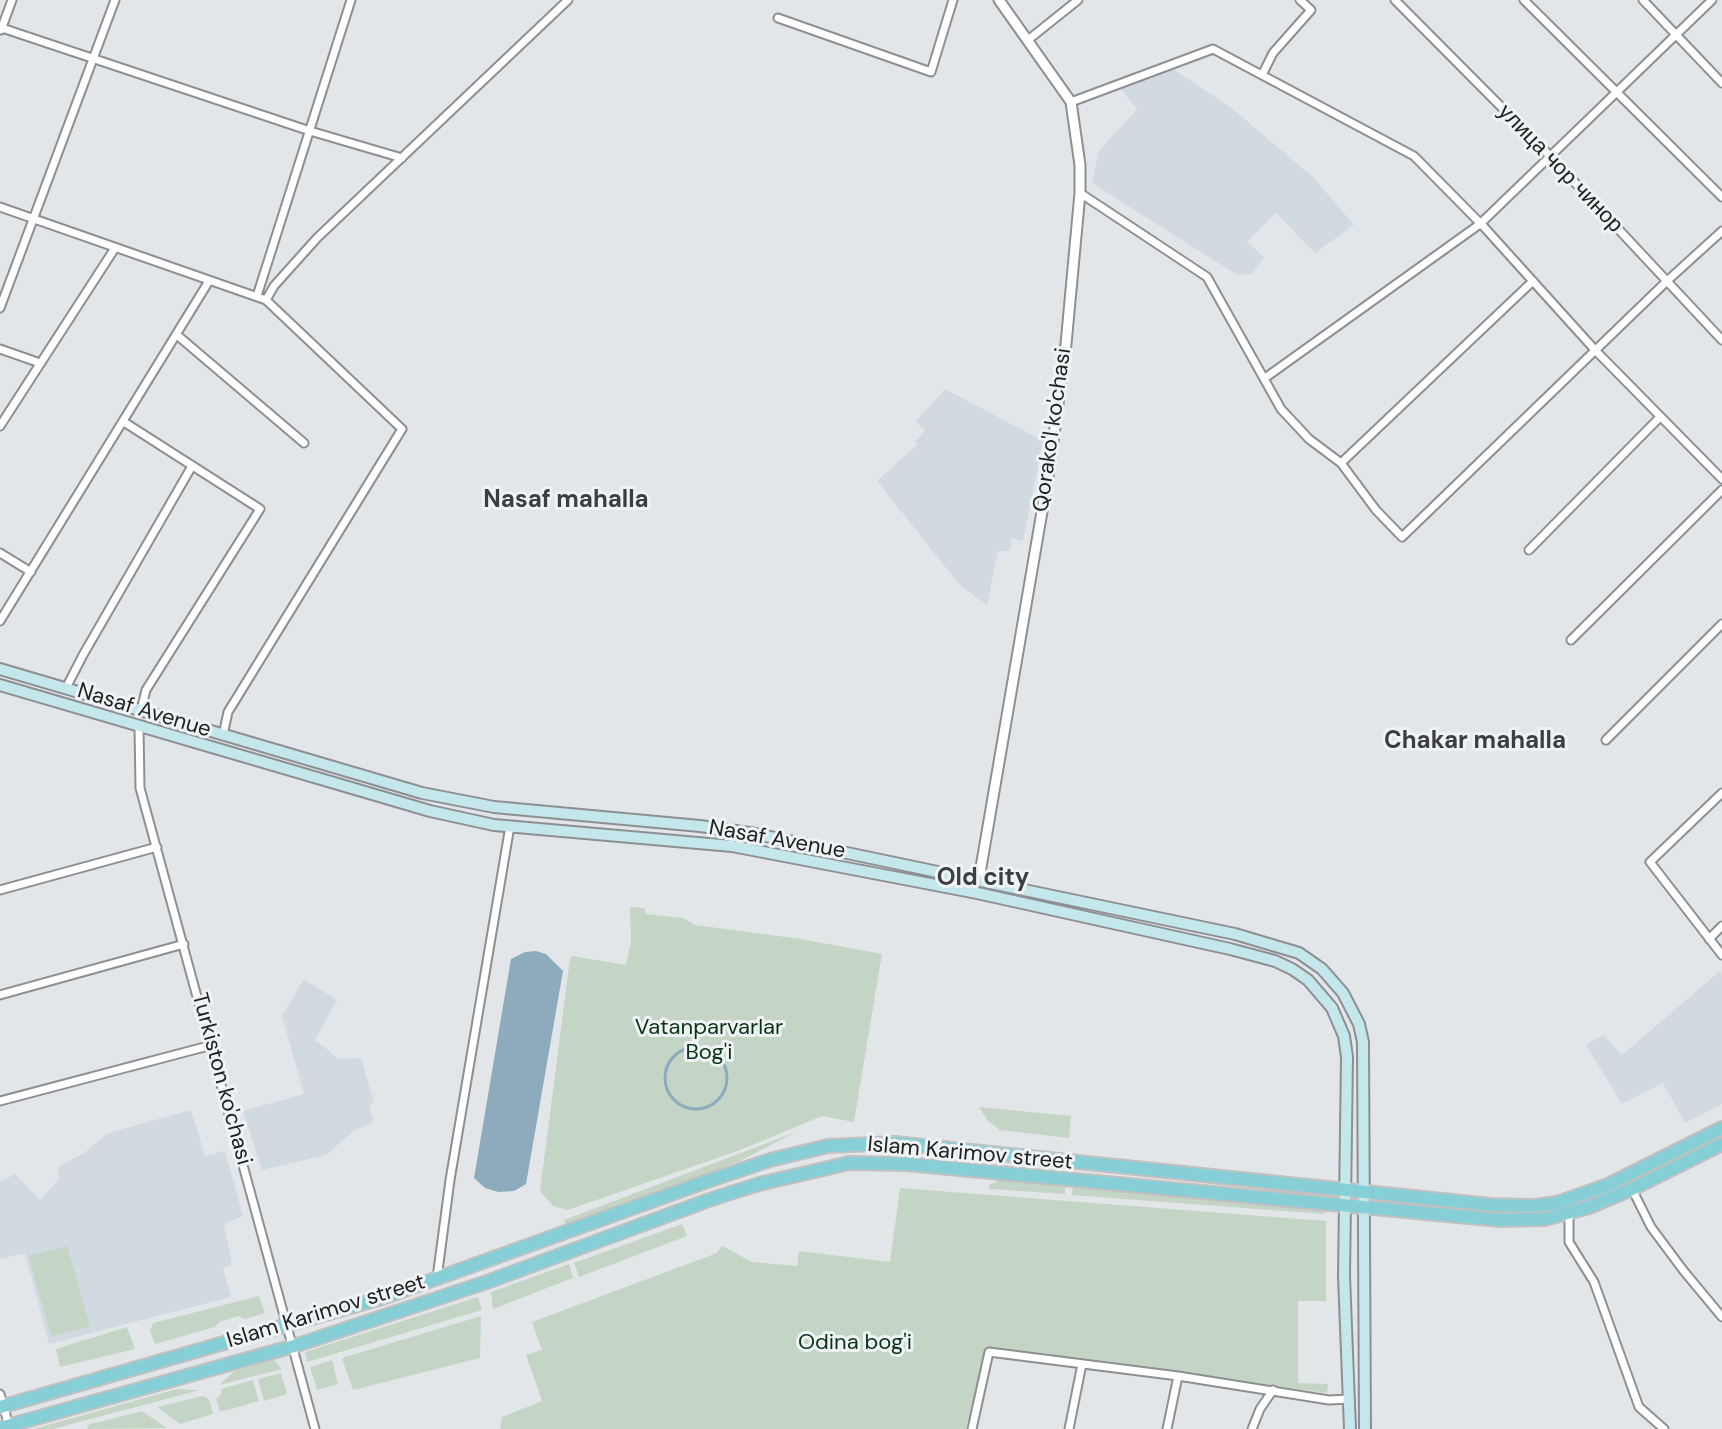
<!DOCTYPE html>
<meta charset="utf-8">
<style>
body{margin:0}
canvas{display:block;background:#e3e6e8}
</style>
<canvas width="1722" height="1429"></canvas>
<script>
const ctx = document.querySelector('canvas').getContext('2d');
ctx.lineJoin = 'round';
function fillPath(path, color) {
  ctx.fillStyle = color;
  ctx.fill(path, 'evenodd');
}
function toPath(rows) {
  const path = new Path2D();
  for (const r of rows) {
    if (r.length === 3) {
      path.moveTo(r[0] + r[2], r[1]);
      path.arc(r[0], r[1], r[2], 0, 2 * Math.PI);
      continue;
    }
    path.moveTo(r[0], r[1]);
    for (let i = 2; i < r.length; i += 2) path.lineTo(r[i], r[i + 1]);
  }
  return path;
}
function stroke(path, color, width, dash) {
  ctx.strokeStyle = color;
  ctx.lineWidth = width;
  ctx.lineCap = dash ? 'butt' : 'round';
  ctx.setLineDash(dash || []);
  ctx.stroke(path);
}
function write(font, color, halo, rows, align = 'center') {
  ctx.font = font + ' "DM Sans",sans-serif';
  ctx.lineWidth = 6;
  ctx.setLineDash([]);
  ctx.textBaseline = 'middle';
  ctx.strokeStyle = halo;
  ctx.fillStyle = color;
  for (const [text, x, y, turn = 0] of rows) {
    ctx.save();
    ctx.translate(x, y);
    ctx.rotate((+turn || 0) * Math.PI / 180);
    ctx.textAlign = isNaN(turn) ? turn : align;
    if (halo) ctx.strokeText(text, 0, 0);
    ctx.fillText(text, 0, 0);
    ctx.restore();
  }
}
fillPath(toPath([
 [1173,69,1230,107,1313,177,1354,225,1315,253,1276,213,1247,242,1264,257,1252,274,1237,275,1092,183,1099,151,1137,109,1121,89],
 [945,389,1043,441,1023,541,1012,538,1010,551,998,551,987,606,959,584,877,481,918,444,915,442,925,431,916,421],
 [1720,971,1722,974,1722,1104,1685,1123,1663,1083,1622,1104,1586,1045,1603,1035,1622,1055],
 [304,979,337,1000,315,1040,339,1059,361,1058,374,1103,369,1105,374,1122,355,1130,326,1155,262,1170,243,1111,304,1094,282,1016],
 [191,1110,205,1156,225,1151,243,1216,224,1224,232,1265,223,1268,231,1297,49,1344,25,1253,0,1259,0,1182,15,1174,40,1200,59,1179,58,1167,84,1153,108,1133]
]), '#d1d9e1');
fillPath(toPath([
 [630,907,644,908,646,914,683,918,695,925,801,939,882,954,854,1122,822,1116,743,1149,568,1210,553,1206,540,1191,570,959,572,956,626,965,631,941],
 [979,1107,1071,1116,1069,1138,1000,1130,988,1121],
 [796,1132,738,1162,571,1225,564,1222,564,1220],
 [1000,1180,1065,1185,1065,1194,989,1189,989,1185],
 [1073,1186,1325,1211,1324,1214,1072,1195],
 [900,1188,1326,1221,1326,1301,1298,1301,1298,1383,1328,1384,1327,1393,986,1347,966,1429,500,1429,502,1417,542,1401,526,1355,542,1350,532,1322,717,1253,722,1246,752,1262,797,1266,799,1251,890,1262],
 [682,1224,687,1236,579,1277,574,1263],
 [67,1246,90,1326,51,1336,29,1256],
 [569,1264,573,1278,493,1309,491,1292],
 [259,1296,265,1313,245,1319,238,1316,220,1322,215,1327,155,1344,150,1331,153,1323],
 [478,1297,482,1310,307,1362,305,1352],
 [481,1316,480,1358,353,1390,342,1358],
 [127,1327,135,1349,60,1367,56,1349],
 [274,1360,282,1369,219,1385,235,1371],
 [332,1360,338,1384,317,1390,310,1367],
 [281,1373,287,1394,264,1401,258,1379],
 [253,1380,259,1401,220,1412,216,1399,221,1394,221,1389],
 [177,1389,200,1390,53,1429,33,1429],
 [203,1396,209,1399,213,1414,180,1424,157,1407],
 [142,1411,167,1428,88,1429,87,1425]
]), '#c4d5c6');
fillPath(toPath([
 [536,951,546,954,563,971,526,1184,514,1191,498,1192,485,1188,474,1178,511,959,525,952]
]), '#8dabbc');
stroke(toPath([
 [696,1078,31]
]), '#8dabbc', 3);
const minor = toPath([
 [1395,0,1550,156,1722,340],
 [1524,0,1722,197],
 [1643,0,1722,83],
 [778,18,931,72,953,0],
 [2,28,310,131,402,158],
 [1,30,12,0],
 [1028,40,1078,0],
 [1262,75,1273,53,1311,10,1300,0],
 [1071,102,1213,49,1414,156,1484,227,1595,350,1722,479],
 [1080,193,1207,277,1281,409,1309,439,1341,463,1376,510,1402,537,1667,281,1722,231],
 [0,207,266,300,402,429,228,712,223,735],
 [257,296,351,0],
 [266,300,274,286,317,238,568,0],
 [0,308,115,0],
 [177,335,304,443],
 [0,349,40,363],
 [1265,378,1480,224,1712,0],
 [124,422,260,509,146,690,141,710],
 [0,426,115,248],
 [1341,463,1533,281],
 [1529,550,1660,417],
 [0,553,31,572],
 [0,621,209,281],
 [1571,640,1722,490],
 [66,688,83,655,192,466],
 [139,728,140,788,315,1429],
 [1606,740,1722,624],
 [1722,793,1650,862,1722,955],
 [0,890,157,847],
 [1709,939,1722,926],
 [0,995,184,944],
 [0,1101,212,1045],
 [1632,1189,1651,1227,1683,1270,1722,1317],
 [1569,1213,1569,1242,1594,1282,1639,1407,1664,1429],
 [437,1278,450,1180,510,826],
 [0,1394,9,1426],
 [972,1429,989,1352,1178,1376,1329,1400,1349,1399],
 [1069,1429,1082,1364],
 [1167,1429,1178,1376],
 [1252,1429,1260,1409,1273,1390]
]);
const tertiary = toPath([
 [979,879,1050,465,1066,344,1080,193,1080,165,1071,102,999,0]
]);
const secondary = toPath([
 [0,669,422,793,494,807,700,826,756,834,1235,934,1299,953,1322,969,1343,993,1359,1024,1363,1042,1365,1429],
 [0,685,430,811,494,825,732,846,977,893,1230,949,1275,961,1292,969,1308,980,1332,1008,1344,1036,1347,1057,1344,1276,1350,1429]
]);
const primary = toPath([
 [0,1407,385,1297,702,1183,770,1160,828,1146,895,1143,1491,1205,1534,1206,1557,1203,1608,1185,1722,1128],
 [0,1428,294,1346,487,1282,709,1200,759,1184,849,1163,906,1164,1500,1220,1545,1219,1589,1207,1632,1189,1722,1144]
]);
stroke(minor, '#8d8f92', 11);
stroke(tertiary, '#8d8f92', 13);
stroke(secondary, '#8d8f92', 14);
stroke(primary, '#c1c1c1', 16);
stroke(minor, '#fff', 7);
stroke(tertiary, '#fff', 9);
stroke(secondary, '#c3e7eb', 10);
stroke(primary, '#87cfd7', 12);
write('22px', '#202121', '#f0f3f5', [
 ["улица чор чинор",1560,169,46],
 ["Qorako'l ko'chasi",1053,430,-82],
 ["Nasaf Avenue",144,711,17],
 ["Nasaf Avenue",777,840,10],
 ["Turkiston ko'chasi",221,1079,75],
 ["Islam Karimov street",970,1154,5],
 ["Islam Karimov street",326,1312,-17]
]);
write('22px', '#083416', '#f0f3f5', [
 ["Vatanparvarlar",709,1028],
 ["Bog'i",709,1053],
 ["Odina bog'i",855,1343]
]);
write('bold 24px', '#3c3e40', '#f0f3f5', [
 ["Nasaf mahalla",566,501],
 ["Chakar mahalla",1475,742],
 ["Old city",983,879]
]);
</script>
